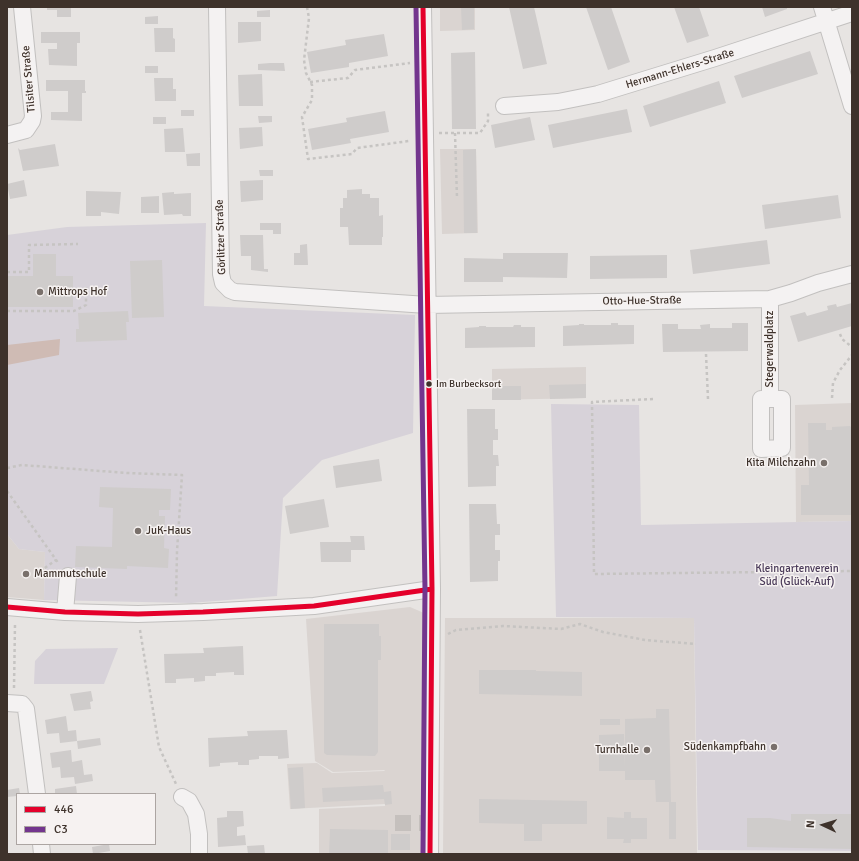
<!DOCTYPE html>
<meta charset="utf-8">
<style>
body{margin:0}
#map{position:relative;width:859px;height:861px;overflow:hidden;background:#e7e4e2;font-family:Signika,sans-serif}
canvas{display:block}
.frame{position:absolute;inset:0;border:8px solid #3e322b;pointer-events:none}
.legend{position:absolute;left:16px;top:793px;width:140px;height:52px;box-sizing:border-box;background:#f6f2f1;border:1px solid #aca5a2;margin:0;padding:5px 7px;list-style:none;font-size:12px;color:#3e322b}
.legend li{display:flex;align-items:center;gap:8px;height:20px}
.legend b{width:20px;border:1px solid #aca5a2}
.north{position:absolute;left:803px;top:805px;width:40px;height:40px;-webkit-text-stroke:3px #f6f2f1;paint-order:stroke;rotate:274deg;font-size:11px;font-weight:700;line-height:16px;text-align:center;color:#3e322b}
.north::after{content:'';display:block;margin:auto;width:14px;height:18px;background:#3e322b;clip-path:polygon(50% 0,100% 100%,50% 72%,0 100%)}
</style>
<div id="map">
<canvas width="859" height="861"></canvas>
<div class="frame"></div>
<ul class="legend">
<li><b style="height:5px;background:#e4002b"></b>446</li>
<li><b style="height:5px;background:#73358d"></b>C3</li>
</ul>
<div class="north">N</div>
</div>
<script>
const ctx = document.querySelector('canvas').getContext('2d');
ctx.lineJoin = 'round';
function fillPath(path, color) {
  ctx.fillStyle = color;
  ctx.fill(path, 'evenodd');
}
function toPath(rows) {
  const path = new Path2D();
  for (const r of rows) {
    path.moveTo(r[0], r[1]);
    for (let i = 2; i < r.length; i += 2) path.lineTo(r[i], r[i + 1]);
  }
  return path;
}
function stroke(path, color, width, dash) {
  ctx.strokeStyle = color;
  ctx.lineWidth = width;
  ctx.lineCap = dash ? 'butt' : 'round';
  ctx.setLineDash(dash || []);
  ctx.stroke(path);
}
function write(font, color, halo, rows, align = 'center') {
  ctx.font = font + ' Signika,sans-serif';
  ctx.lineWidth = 3;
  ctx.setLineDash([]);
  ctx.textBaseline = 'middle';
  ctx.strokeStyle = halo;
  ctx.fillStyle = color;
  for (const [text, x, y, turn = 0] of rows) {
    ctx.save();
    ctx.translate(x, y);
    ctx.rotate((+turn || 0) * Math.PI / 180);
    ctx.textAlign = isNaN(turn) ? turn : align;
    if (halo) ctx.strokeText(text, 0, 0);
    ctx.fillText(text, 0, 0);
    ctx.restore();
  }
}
fillPath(toPath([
 [440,7,475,7,475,30,440,31],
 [440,149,476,149,478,233,442,234],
 [586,367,586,398,492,400,492,369],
 [852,403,852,521,796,522,795,405],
 [7,534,19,549,45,552,44,600,7,597],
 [410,607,424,613,422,854,319,854,319,809,385,806,385,804,290,809,287,764,317,763,332,773,384,771,385,770,333,772,315,761,306,619],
 [445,618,694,618,697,854,443,854]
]), '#dad4d1');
fillPath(toPath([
 [206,223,204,306,415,315,413,433,322,460,283,498,277,596,191,603,44,600,45,552,19,549,7,534,7,235,67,227],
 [551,404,639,405,641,525,852,521,852,851,698,850,694,618,556,617],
 [118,648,104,684,34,684,35,661,46,649]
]), '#d7d2d9');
fillPath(toPath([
 [60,339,59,355,7,365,7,345]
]), '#cfbbb4');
fillPath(toPath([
 [47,7,71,7,71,17,57,17,57,10,47,10],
 [461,7,474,7,474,29,462,30],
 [509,7,534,7,547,64,523,69],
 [586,7,611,7,630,62,608,70],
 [674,7,699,7,709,36,687,43],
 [762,7,787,7,787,9,765,17],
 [270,10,270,17,257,17,257,11],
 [158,16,158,24,145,24,145,17],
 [238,22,261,22,261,41,238,43],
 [154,28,173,28,173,38,175,39,175,52,155,52],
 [41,32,80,32,80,43,77,43,77,66,49,65,48,49,57,49,57,43,41,43],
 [384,34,388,56,349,63,349,67,311,73,307,52,346,45,345,40],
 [810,51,818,74,742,98,734,76],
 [475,52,476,129,452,129,451,53],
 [270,63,284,63,285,71,258,70,258,64],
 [145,66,158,66,158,73,145,73],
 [262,74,263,106,239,106,238,75],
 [154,78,173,78,173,89,176,89,176,101,155,101],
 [46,80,85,80,85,91,86,91,86,93,82,93,82,121,51,120,51,112,68,112,68,91,46,91],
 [719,81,726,103,650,127,643,106],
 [627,109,632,132,553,148,548,125],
 [181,110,194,110,194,116,181,116],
 [385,111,389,132,350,139,351,143,312,150,308,129,347,122,346,118],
 [258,116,272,116,272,122,259,123],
 [153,117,166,117,166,124,153,124],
 [530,117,535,140,495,148,491,125],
 [262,127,263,146,240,149,239,128],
 [183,128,185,152,165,152,164,129],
 [55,144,59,166,23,171,18,148,20,150],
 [476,149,477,233,464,233,463,150],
 [200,153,200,166,187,166,186,154],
 [259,170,273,170,273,176,260,176],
 [24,180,27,196,10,199,7,184],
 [263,180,263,200,241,202,240,181],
 [362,189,362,194,370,194,370,198,379,198,379,216,383,215,383,237,382,237,382,245,349,245,348,227,340,227,340,208,343,208,343,198,347,198,347,190],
 [86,191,121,192,119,214,101,212,101,216,86,216],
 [174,192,174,194,191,193,191,216,183,216,182,214,164,215,162,193],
 [838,195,841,218,765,229,762,205],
 [159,196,159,213,141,213,141,197],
 [260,223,281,223,281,234,273,234,273,230,260,230],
 [240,235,263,235,264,269,268,269,268,272,251,270,251,256,241,256],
 [767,240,770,264,693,274,690,250],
 [307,244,308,265,294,265,294,253,300,253,300,245],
 [503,253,568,253,567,278,503,277,503,282,464,282,464,258,503,259],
 [33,254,56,254,56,276,73,276,73,307,7,307,7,276,33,276],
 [667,255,667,278,590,279,590,256],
 [162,260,164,317,132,318,130,261],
 [852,303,852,326,798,342,790,316,805,312,807,316,828,310,827,306,836,304,837,307],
 [128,311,129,322,126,322,127,340,76,342,76,329,79,329,78,313],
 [611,323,618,323,618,325,634,325,634,344,563,346,563,326,579,325,579,324,584,324,584,325,611,325],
 [732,323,748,323,748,351,663,352,662,324,678,324,678,329,701,329,700,325,710,324,710,328,732,328],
 [514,325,521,325,521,327,535,327,535,347,465,348,465,328,479,327,479,326,486,326,486,327,513,327],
 [586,384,586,398,550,399,549,385],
 [492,386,521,386,521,400,492,400],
 [467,409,495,409,495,429,498,429,498,440,493,440,493,455,498,455,499,466,496,466,496,486,468,487],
 [808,423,826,423,826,430,832,430,832,427,850,426,852,428,852,515,801,515,801,485,809,485],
 [379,459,382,481,336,488,333,466],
 [100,487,171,489,170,510,159,510,159,516,165,516,164,548,169,549,168,568,127,566,127,569,75,567,76,546,112,547,113,508,99,507],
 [324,499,329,527,290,534,285,506],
 [469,504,496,504,497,524,500,524,500,535,495,535,495,550,500,550,500,561,498,561,498,581,470,582],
 [350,536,364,536,365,550,351,550,351,562,321,562,320,542,351,542],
 [324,624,379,624,379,636,381,636,381,660,378,660,378,752,375,756,327,755,324,753],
 [243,646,244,675,234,675,234,672,216,673,216,676,205,676,205,681,194,682,194,678,176,679,176,683,165,683,164,654,204,653,203,648],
 [479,670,536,670,536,671,582,672,582,696,479,694],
 [91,691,93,701,90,702,91,709,74,711,70,694],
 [656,709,669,709,671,802,656,802,655,780,625,780,625,771,599,771,599,735,624,734,625,767,625,719,656,718],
 [66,716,68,731,76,730,77,741,60,743,59,733,47,734,45,720],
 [600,719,620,719,620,725,600,725],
 [287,730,289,758,278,759,278,756,259,756,259,759,249,760,249,765,238,765,238,762,220,763,220,766,209,767,208,738,248,736,247,731],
 [100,738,101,745,78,749,77,741],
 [71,750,72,762,82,760,84,775,92,774,93,781,75,784,74,777,61,778,60,767,52,768,50,753],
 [303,767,305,808,291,809,288,768],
 [383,785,384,792,391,791,392,804,385,805,384,799,323,802,322,788],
 [76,786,77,794,55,794,55,789],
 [19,788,20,794,17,794,17,796,7,797,7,790],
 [479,799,587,801,587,824,542,824,542,841,524,841,524,824,479,823],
 [669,802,676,802,676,839,669,839],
 [227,811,243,811,244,826,237,827,237,836,245,835,246,845,218,847,217,818,227,817],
 [624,812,631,812,631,818,647,818,647,839,631,839,631,843,623,843,624,839,607,839,607,817,624,818],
 [791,814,852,814,852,849,747,847,747,818,770,818,791,821],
 [330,829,388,830,388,854,329,854],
 [391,834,410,834,410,850,391,850],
 [109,844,110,851,93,854,92,847],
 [264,845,265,854,248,854,247,846]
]), '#cfcccb');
stroke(toPath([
 [395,823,430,823]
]), '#c5c0bd', 16, [16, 8]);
const minor = toPath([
 [217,7,221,274,223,283,230,290,235,292,427,305,770,299,791,293,818,283,852,274],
 [423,7,432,589,430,854],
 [822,7,852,106],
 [504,106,558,102,598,94,715,58,852,13],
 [7,135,26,130,32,121,33,116,22,7],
 [770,299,770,399,761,399,761,449,782,448,782,399,770,399],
 [7,607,65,612,138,614,203,612,314,606,432,589],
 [65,612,68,576],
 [7,703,22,704,26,709,37,794],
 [182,797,189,801,196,814,199,834,199,854],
 [41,844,42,854]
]);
stroke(minor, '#c2c0bf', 18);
stroke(toPath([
 [307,7,309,18,304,60,306,73,312,85,312,100,302,117,308,159,352,154,357,148,409,141],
 [310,82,348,78,355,70,410,63],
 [439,133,480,133,488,121,488,111],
 [455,133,457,198],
 [7,272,29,272,29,245,78,244],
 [7,311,74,311,86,305,86,287],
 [840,334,842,339,852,347],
 [706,354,708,399],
 [832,398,833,383,840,370,852,355],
 [653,399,592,402,594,574,852,571],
 [7,468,22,465,127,473,182,475,177,551,176,599],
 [7,491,59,564],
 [35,575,56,560],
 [140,630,159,747,176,784],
 [448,634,456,630,503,626,561,629,580,624,603,632,645,640,696,644],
 [14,688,15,624]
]), '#c6c4c2', 2.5, [3, 3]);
stroke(minor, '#f4f2f2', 16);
stroke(toPath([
 [423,7,432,589,430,854],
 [7,607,65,612,138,614,203,612,314,606,432,589]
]), '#e4002b', 5);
stroke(toPath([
 [416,7,425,589,423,854]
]), '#73358d', 5);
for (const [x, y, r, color] of [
 [40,292,4,"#79706b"],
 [429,384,3.5,"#3e322b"],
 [824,463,4,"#79706b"],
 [138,531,4,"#79706b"],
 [26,574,4,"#79706b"],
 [774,747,4,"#79706b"],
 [647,750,4,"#79706b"]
]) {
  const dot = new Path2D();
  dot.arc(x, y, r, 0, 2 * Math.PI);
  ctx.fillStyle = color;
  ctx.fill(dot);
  stroke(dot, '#f6f2f1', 1.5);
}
write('10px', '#3e322b', '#f6f2f1', [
 ["Im Burbecksort",436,384]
], 'left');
write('11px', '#3e322b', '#f6f2f1', [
 ["Hermann-Ehlers-Straße",680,69,-17],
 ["Tilsiter Straße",29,79,-95],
 ["Görlitzer Straße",221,237,-92],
 ["Otto-Hue-Straße",642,301,-1],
 ["Stegerwaldplatz",770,349,-90]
]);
write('11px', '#3e322b', '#f6f2f1', [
 ["Mittrops Hof",48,292],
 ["Kita Milchzahn",816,463,"right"],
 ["JuK-Haus",146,531],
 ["Mammutschule",34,574],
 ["Südenkampfbahn",766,747,"right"],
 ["Turnhalle",639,750,"right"]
], 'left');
write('11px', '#4a3a59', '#f6f2f1', [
 ["Kleingartenverein",797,569],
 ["Süd (Glück-Auf)",797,582]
]);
</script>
